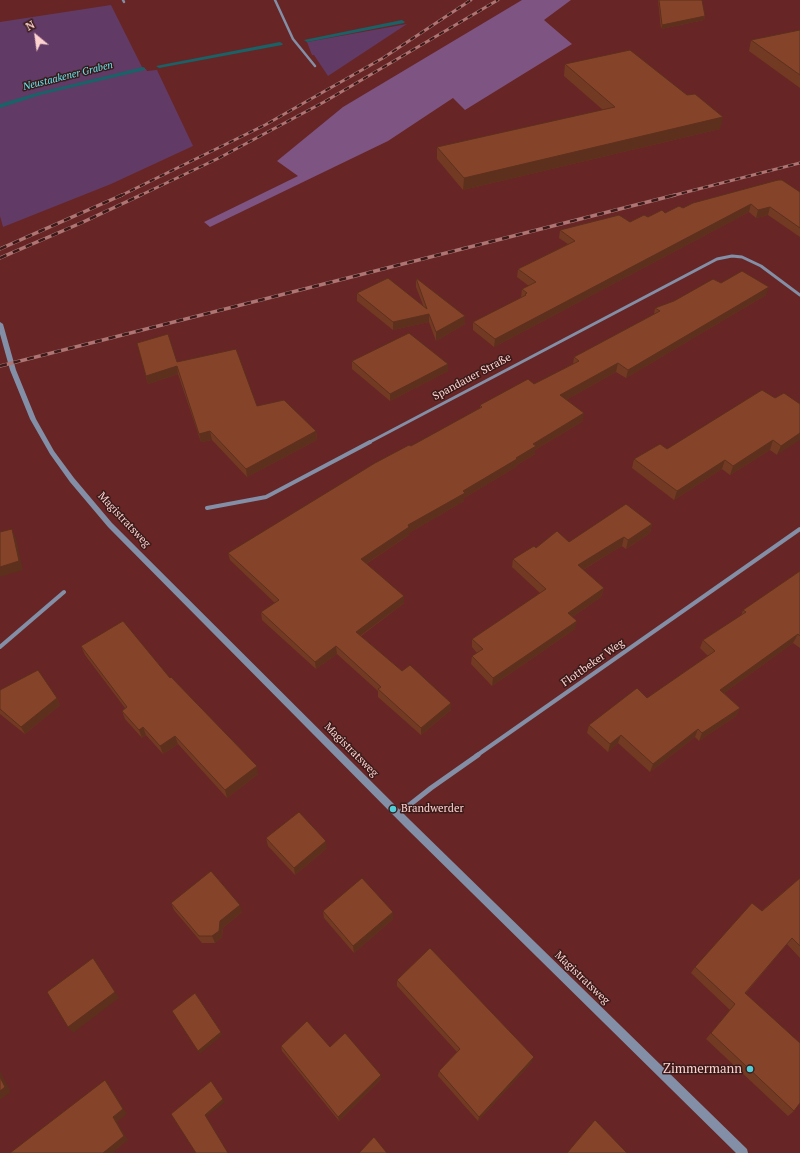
<!DOCTYPE html>
<meta charset="utf-8">
<style>
body{margin:0}
#map{position:relative;width:800px;height:1153px;overflow:hidden;background:#682525;font-family:"PT Serif",serif}
canvas{display:block}
.north{position:absolute;left:16px;top:16px;width:40px;height:40px;-webkit-text-stroke:3px #3a1b1a;paint-order:stroke;rotate:331deg;font-size:11px;font-weight:700;line-height:16px;text-align:center;color:#fdd2cf}
.north::after{content:'';display:block;margin:auto;width:14px;height:18px;background:#fdd2cf;clip-path:polygon(50% 0,100% 100%,50% 72%,0 100%)}
</style>
<div id="map">
<canvas width="800" height="1153"></canvas>
<div class="north">N</div>
</div>
<script>
const ctx = document.querySelector('canvas').getContext('2d');
ctx.lineJoin = 'round';
function fillPath(path, color) {
  ctx.fillStyle = color;
  ctx.fill(path, 'evenodd');
}
function toPath(rows) {
  const path = new Path2D();
  for (const r of rows) {
    path.moveTo(r[0], r[1]);
    for (let i = 2; i < r.length; i += 2) path.lineTo(r[i], r[i + 1]);
  }
  return path;
}
function stroke(path, color, width, dash) {
  ctx.strokeStyle = color;
  ctx.lineWidth = width;
  ctx.lineCap = dash ? 'butt' : 'round';
  ctx.setLineDash(dash || []);
  ctx.stroke(path);
}
function write(font, color, halo, rows, align = 'center') {
  ctx.font = font + ' "PT Serif",serif';
  ctx.lineWidth = 3;
  ctx.setLineDash([]);
  ctx.textBaseline = 'middle';
  ctx.strokeStyle = halo;
  ctx.fillStyle = color;
  for (const [text, x, y, turn = 0] of rows) {
    ctx.save();
    ctx.translate(x, y);
    ctx.rotate((+turn || 0) * Math.PI / 180);
    ctx.textAlign = isNaN(turn) ? turn : align;
    if (halo) ctx.strokeText(text, 0, 0);
    ctx.fillText(text, 0, 0);
    ctx.restore();
  }
}
fillPath(toPath([
 [111,5,143,69,146,69,147,71,157,70,193,146,111,184,3,227,0,216,0,22],
 [407,24,328,76,314,55,312,55,307,42]
]), '#613b66');
fillPath(toPath([
 [522,0,571,0,544,20,572,44,465,110,453,98,388,141,210,227,204,222,298,176,277,161,343,107]
]), '#7d5482');
fillPath(toPath([
 [402,20,405,22,404,23,307,42,304,40,402,20],
 [280,42,283,44,282,45,159,68,156,66,280,42],
 [143,67,145,68,145,70,40,95,0,108,0,104,36,93,143,67]
]), '#196267');
stroke(toPath([
 [123,0,124,2],
 [275,0,293,39,315,66]
]), '#828fa7', 2.5);
stroke(toPath([
 [368,443,717,259,732,256,742,257,761,266,800,295]
]), '#828fa7', 3);
stroke(toPath([
 [207,508,266,497,370,442],
 [0,647,64,592],
 [476,756,800,529]
]), '#828fa7', 4);
stroke(toPath([
 [398,814,431,788,478,755]
]), '#828fa7', 5);
fillPath(toPath([
 [0,322,3,324,16,370,36,419,54,451,74,478,112,523,411,821,747,1149,748,1153,736,1153,405,827,108,527,70,482,50,454,30,419,10,370,0,334,0,322]
]), '#828fa7');
const railFar1 = toPath([
 [120,196,265,125,383,58,471,0],
 [139,196,219,158,324,102,498,0],
 [671,196,800,163]
]);
const rail = toPath([
 [0,249,122,195],
 [0,258,81,223,141,195],
 [0,366,675,195]
]);
stroke(railFar1, '#ad7573', 3);
stroke(rail, '#ad7573', 3.5);
stroke(railFar1, '#3a1b1a', 2, [5.5]);
stroke(rail, '#3a1b1a', 2.5, [7]);
fillPath(toPath([
 [658,0,702,0,705,16,704,20,661,29],
 [800,30,800,88,749,51,751,40],
 [565,64,720,129,463,190,437,159,437,147,603,110,564,76],
 [800,192,800,237,768,215,756,218,749,212,494,347,473,330,473,322,521,298,521,297,522,289,529,286,517,277,518,269,568,244,559,238,560,230,630,222,683,208],
 [416,278,465,316,465,324,436,341,429,322,393,330,357,301,357,293,423,305,416,287],
 [721,283,766,295,626,378,616,372,566,400,583,421,535,450,535,454,517,465,516,467,464,498,464,501,409,533,409,535,366,564,404,603,361,636,402,671,451,710,421,735,378,697,378,691,337,654,316,669,262,620,261,612,275,603,230,560,228,553,411,446,480,408,480,405,534,384,573,364,574,357,654,314,655,308],
 [137,343,177,362,257,406,316,431,317,440,247,477,212,440,201,442,178,374,148,384],
 [352,361,448,364,448,371,390,401,352,369],
 [775,398,800,404,777,455,770,450,730,475,722,469,674,500,632,468,634,459,667,449],
 [652,524,650,533,626,549,622,546,615,550,583,570,604,588,601,597,572,617,575,629,492,686,471,664,472,656,477,653,472,647,472,639,540,593,512,567,513,559,536,548,569,542],
 [800,571,800,648,793,643,724,693,740,708,736,716,699,741,695,737,650,772,618,743,608,752,587,733,589,725,647,698,708,656,700,648,703,640,741,616,743,610],
 [81,646,170,678,258,774,227,798,178,744,163,754,146,735,142,738,125,719,122,711,125,708,85,655],
 [0,690,57,698,60,705,25,734,0,714],
 [266,838,327,848,295,875,268,846],
 [800,878,800,958,787,944,746,993,794,1111,788,1116,706,1039,730,1010,691,973,695,967],
 [171,903,242,912,223,928,222,937,215,943,202,943,174,910],
 [323,911,393,912,393,919,354,953,324,918],
 [397,980,532,1062,478,1121,438,1076,439,1071,457,1052,397,986],
 [281,1046,330,1047,381,1079,339,1121,282,1051]
]), '#723a23');
fillPath(toPath([
 [705,16,704,20,661,29,662,25],
 [723,117,720,129,463,190,464,178],
 [751,204,749,212,494,347,495,339],
 [770,207,768,215,756,218,758,210],
 [769,287,766,295,626,378,628,370],
 [429,314,429,322,393,330,393,322],
 [465,316,465,324,436,341,436,332],
 [618,363,616,372,559,404,560,395],
 [448,364,448,371,390,401,390,394],
 [177,366,178,374,148,384,146,376],
 [584,413,583,421,535,450,535,454,517,465,516,467,464,498,464,501,409,533,409,535,361,567,361,559,408,525,516,458,533,444],
 [210,431,212,440,201,442,199,434],
 [316,431,317,440,247,477,246,469],
 [800,433,800,440,777,455,781,446],
 [773,440,770,450,730,475,733,466],
 [725,460,722,469,674,500,677,491],
 [652,524,650,533,626,549,628,540],
 [12,529,16,538,23,570,0,577,0,567],
 [624,537,622,546,615,550,576,574,578,565,617,541],
 [604,588,601,597,566,621,568,613],
 [404,596,404,603,356,639,356,632],
 [577,621,575,629,492,686,493,678],
 [798,634,793,643,717,698,720,690],
 [336,646,337,654,316,669,315,662],
 [57,698,60,705,25,734,21,727],
 [451,703,451,710,421,735,421,728],
 [740,708,736,716,699,741,702,733],
 [143,727,146,735,142,738,139,730],
 [698,729,695,737,650,772,653,764],
 [621,735,618,743,608,752,610,744],
 [175,736,178,744,163,754,160,746],
 [257,766,258,774,227,798,225,790],
 [326,841,327,848,295,875,294,868],
 [240,905,242,912,223,928,222,937,215,943,212,936,220,921],
 [393,912,393,919,354,953,353,946],
 [115,992,119,998,73,1033,68,1027],
 [221,1032,222,1035,200,1054,198,1051],
 [534,1057,532,1062,478,1121,479,1117],
 [0,1071,11,1092,0,1100],
 [381,1075,381,1079,339,1121,338,1117],
 [105,1080,109,1085,127,1114,117,1122,128,1140,113,1153,103,1153,113,1117],
 [223,1099,225,1102,206,1117,205,1115]
]), '#5d301d');
const building = toPath([
 [659,0,702,0,705,16,662,25,659,0],
 [800,30,800,75,751,40,800,30],
 [630,50,687,95,695,94,723,117,464,178,437,147,615,107,565,64,630,50],
 [778,180,782,180,800,192,800,228,770,207,758,210,751,204,495,339,473,322,526,295,525,294,527,293,522,289,536,282,518,269,575,241,560,230,619,215,630,222,644,215,648,217,662,210,665,213,679,206,683,208,693,203,778,180],
 [742,271,769,287,628,370,618,363,560,395,584,413,533,444,536,446,516,458,517,459,463,491,465,493,408,525,409,527,361,559,404,596,356,632,402,671,410,665,451,703,421,728,378,689,381,687,336,646,315,662,261,612,279,600,228,553,375,463,409,445,411,446,482,407,480,405,528,379,534,384,579,361,574,357,660,311,655,308,674,301,713,279,721,283,742,271],
 [388,278,427,309,416,278,465,316,436,332,429,314,393,322,357,293,388,278],
 [409,333,448,364,390,394,352,361,409,333],
 [168,334,177,362,236,349,257,406,284,400,316,431,246,469,210,431,199,434,177,366,146,376,137,343,168,334],
 [762,390,775,398,784,393,800,404,800,433,781,446,773,440,733,466,725,460,677,491,634,459,660,444,667,449,762,390],
 [626,504,652,524,628,540,624,537,617,541,578,565,604,588,568,613,577,621,493,678,472,656,483,649,472,639,546,589,513,559,534,546,536,548,557,531,569,542,626,504],
 [12,529,19,561,0,567,0,532,12,529],
 [800,571,800,636,798,634,720,690,740,708,702,733,698,729,653,764,621,735,610,744,589,725,637,688,647,698,715,651,703,640,746,612,743,610,800,571],
 [123,621,170,678,171,677,257,766,225,790,175,736,160,746,143,727,139,730,122,711,127,707,81,646,123,621],
 [38,670,57,698,21,727,0,709,0,690,38,670],
 [299,812,326,841,294,868,266,838,299,812],
 [211,871,240,905,220,921,219,931,212,936,199,936,171,903,211,871],
 [362,878,393,912,353,946,323,911,362,878],
 [800,878,800,946,792,938,745,993,800,1043,800,1103,794,1111,711,1033,735,1004,695,967,752,903,762,911,800,878],
 [430,948,534,1057,479,1117,439,1071,460,1049,397,980,430,948],
 [93,958,115,992,68,1027,47,992,93,958],
 [195,993,221,1032,198,1051,172,1011,195,993],
 [307,1021,330,1047,345,1033,381,1075,338,1117,281,1046,307,1021],
 [0,1077,5,1087,0,1091,0,1077],
 [105,1080,123,1109,113,1117,124,1136,103,1153,10,1153,105,1080],
 [211,1081,223,1099,205,1115,228,1153,196,1153,171,1114,211,1081],
 [595,1120,627,1153,567,1153,595,1120],
 [374,1137,387,1153,359,1153,374,1137]
]);
fillPath(building, '#854429');
stroke(building, '#5d301d', 1);
for (const [x, y, r, color] of [
 [393,809,4,"#52ccd6"],
 [750,1069,4,"#52ccd6"]
]) {
  const dot = new Path2D();
  dot.arc(x, y, r, 0, 2 * Math.PI);
  ctx.fillStyle = color;
  ctx.fill(dot);
  stroke(dot, '#3a1b1a', 1.5);
}
write('italic 10px', '#63e8f3', '#3a1b1a', [
 ["Neustaakener Graben",68,76,-14]
]);
write('11px', '#fdd2cf', '#3a1b1a', [
 ["Spandauer Straße",472,377,-28],
 ["Magistratsweg",124,520,47],
 ["Flottbeker Weg",593,663,-35],
 ["Magistratsweg",351,750,45],
 ["Magistratsweg",582,978,44]
]);
write('11px', '#fdd2cf', '#3a1b1a', [
 ["Brandwerder",401,809]
], 'left');
write('13px', '#fdd2cf', '#3a1b1a', [
 ["Zimmermann",742,1069]
], 'right');
</script>
